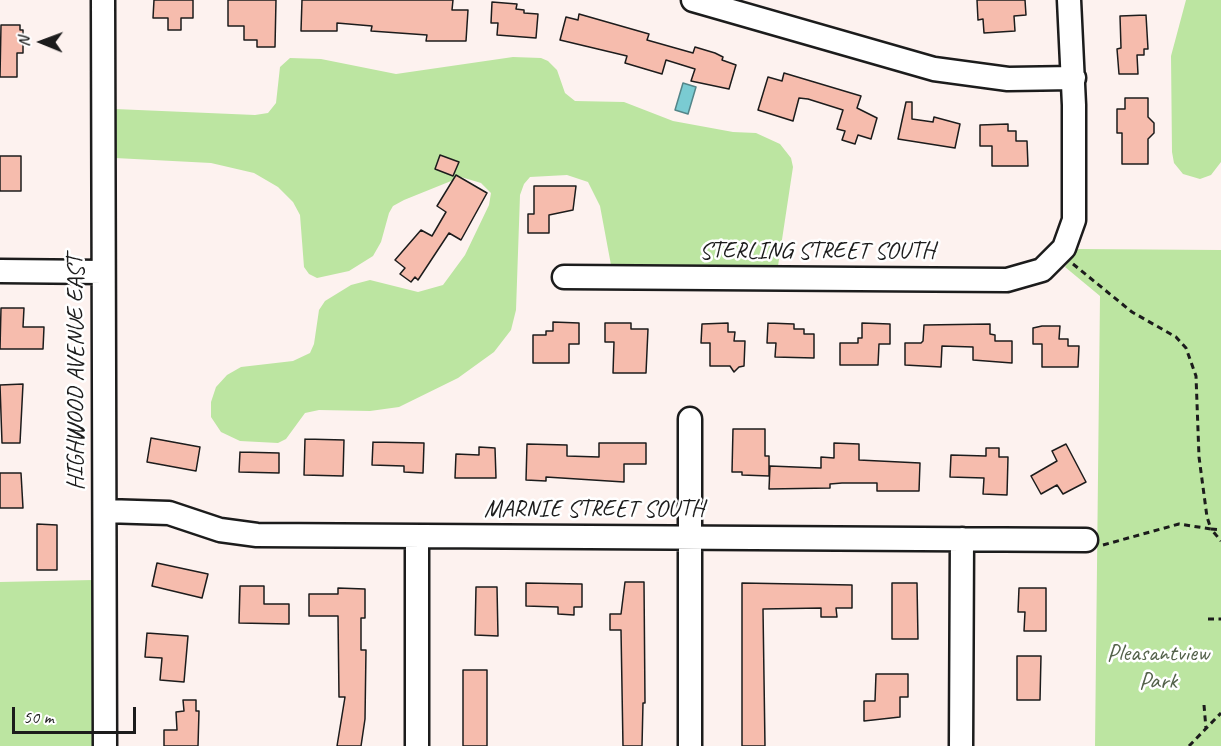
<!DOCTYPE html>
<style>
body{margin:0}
#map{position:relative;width:1221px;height:746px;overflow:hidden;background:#fdf2ef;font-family:Caveat,sans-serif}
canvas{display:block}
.north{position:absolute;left:12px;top:12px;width:60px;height:60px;-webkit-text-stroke:4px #fff;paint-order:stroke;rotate:271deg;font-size:16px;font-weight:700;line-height:24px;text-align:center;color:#1c1c1c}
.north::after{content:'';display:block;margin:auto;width:21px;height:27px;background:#1c1c1c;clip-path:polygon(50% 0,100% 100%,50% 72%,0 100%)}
.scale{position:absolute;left:12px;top:707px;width:124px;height:27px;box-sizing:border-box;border:3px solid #1c1c1c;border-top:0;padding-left:8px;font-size:18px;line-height:21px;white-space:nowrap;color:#1c1c1c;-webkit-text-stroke:4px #fff;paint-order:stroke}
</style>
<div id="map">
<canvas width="1221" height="746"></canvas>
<div class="north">N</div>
<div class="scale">50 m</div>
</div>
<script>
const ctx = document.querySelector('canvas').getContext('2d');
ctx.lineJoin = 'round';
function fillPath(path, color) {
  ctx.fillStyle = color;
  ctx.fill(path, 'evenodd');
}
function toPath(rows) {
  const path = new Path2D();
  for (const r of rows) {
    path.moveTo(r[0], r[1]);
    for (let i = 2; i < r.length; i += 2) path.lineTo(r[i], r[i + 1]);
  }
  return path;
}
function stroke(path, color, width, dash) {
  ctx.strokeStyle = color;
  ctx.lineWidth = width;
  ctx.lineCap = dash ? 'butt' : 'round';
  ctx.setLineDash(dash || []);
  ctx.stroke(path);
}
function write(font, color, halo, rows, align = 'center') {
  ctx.font = font + ' Caveat,sans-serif';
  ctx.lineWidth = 5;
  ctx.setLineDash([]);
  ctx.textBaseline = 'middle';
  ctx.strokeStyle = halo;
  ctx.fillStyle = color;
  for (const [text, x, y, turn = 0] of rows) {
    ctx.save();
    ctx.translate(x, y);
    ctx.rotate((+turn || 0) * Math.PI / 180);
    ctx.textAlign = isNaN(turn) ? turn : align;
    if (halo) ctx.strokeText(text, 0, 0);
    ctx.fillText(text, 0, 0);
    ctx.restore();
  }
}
fillPath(toPath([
 [1186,0,1221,0,1221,162,1211,175,1200,179,1183,174,1174,163,1172,152,1171,56],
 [513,57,541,58,548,61,557,70,565,93,575,101,624,102,673,121,733,132,756,133,780,144,791,158,793,167,778,266,611,265,600,206,588,182,567,175,530,177,524,184,520,195,516,310,511,330,494,352,458,378,399,407,370,411,319,410,305,413,286,439,278,443,240,441,221,432,211,417,211,402,216,387,227,375,241,367,293,361,310,353,314,344,319,310,325,301,351,285,370,280,418,292,443,285,465,255,489,205,491,193,481,183,461,177,404,200,393,206,389,213,381,242,373,256,349,271,317,278,309,274,304,267,300,215,293,202,278,187,254,173,211,163,115,158,115,109,255,115,268,113,276,103,280,67,290,58,321,59,396,74],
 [1078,249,1221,250,1221,746,1095,746,1100,296,1065,267],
 [93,580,93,746,0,746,0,582]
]), '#bce5a1');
const water = toPath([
 [683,83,696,87,688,114,675,110,683,83]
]);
fillPath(water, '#7acbd2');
stroke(water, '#548589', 1.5);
const building = toPath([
 [154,0,193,0,193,18,181,18,181,30,168,30,168,18,153,18,154,0],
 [228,0,276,0,275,47,257,47,257,40,244,40,244,26,228,26,228,0],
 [302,0,453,0,452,10,468,10,466,41,426,41,427,35,371,31,372,26,337,23,337,31,301,31,302,0],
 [977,0,1025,0,1026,15,1014,16,1015,31,984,33,983,19,978,20,977,0],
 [492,2,517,4,516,9,524,10,524,13,538,14,536,38,497,35,498,23,491,23,492,2],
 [579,14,649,34,647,40,693,53,695,47,715,53,723,57,722,60,736,65,729,89,691,81,695,69,666,60,662,74,625,63,627,56,560,40,566,17,578,20,579,14],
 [1146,15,1148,49,1144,49,1144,55,1137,55,1138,74,1119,74,1117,49,1121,48,1120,16,1146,15],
 [1,25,20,25,20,30,23,30,23,53,17,53,17,77,0,77,1,25],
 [784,73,861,96,857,108,877,118,871,139,858,135,855,144,842,140,845,131,837,129,843,110,808,99,799,98,793,121,758,110,768,77,782,81,784,73],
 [1125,98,1148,98,1148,117,1154,123,1154,133,1148,139,1148,164,1122,164,1122,133,1117,133,1117,109,1125,109,1125,98],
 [906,102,912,102,912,119,933,122,934,117,960,124,955,148,898,139,906,102],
 [1008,124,1008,131,1016,131,1016,141,1027,141,1028,166,992,166,992,146,980,146,980,125,1008,124],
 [440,155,459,162,453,176,435,169,440,155],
 [0,156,21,156,21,191,0,191,0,156],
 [456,175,487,193,461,240,449,233,418,280,415,277,411,282,400,274,405,268,395,260,421,230,432,236,446,212,437,206,456,175],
 [534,186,576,186,573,210,549,215,549,233,528,233,528,214,534,214,534,186],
 [1,308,24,308,23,327,44,327,43,349,0,349,1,308],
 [553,322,579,323,579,344,569,344,569,363,533,363,533,335,546,335,546,331,553,331,553,322],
 [605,323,631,323,631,329,648,329,646,373,613,373,614,342,605,342,605,323],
 [728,323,728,332,735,332,734,341,745,341,744,366,739,367,734,372,730,366,710,366,710,343,701,343,702,324,728,323],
 [768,323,794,324,794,329,804,329,804,334,814,334,814,358,775,357,776,343,767,343,768,323],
 [862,323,890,324,890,344,879,344,878,365,840,365,840,343,858,343,858,338,862,338,862,323],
 [990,324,990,334,995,335,995,341,1012,341,1012,363,973,360,973,347,942,346,941,367,905,365,905,343,921,343,923,341,924,325,990,324],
 [1042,326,1060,326,1059,339,1068,339,1068,346,1079,346,1078,367,1042,367,1042,344,1033,344,1033,328,1042,326],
 [23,384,20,443,2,443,0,385,23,384],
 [733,429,765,429,765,456,769,456,769,476,742,475,742,472,732,472,733,429],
 [151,438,200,447,196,471,147,462,151,438],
 [305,439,344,440,343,476,304,475,305,439],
 [373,442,424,443,423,473,404,472,404,466,372,465,373,442],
 [599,443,646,443,646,464,624,464,624,482,546,477,546,481,526,480,527,444,567,445,567,456,599,457,599,443],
 [834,443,859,444,859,460,920,463,919,491,877,491,877,483,842,483,830,484,830,488,769,489,770,466,821,468,821,457,834,458,834,443],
 [1066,444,1086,482,1063,494,1057,485,1041,494,1031,476,1057,461,1052,451,1066,444],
 [479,447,495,448,496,478,455,478,456,454,479,455,479,447],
 [986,448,999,448,999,457,1008,457,1007,495,983,494,984,478,950,477,951,455,986,456,986,448],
 [240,452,279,453,279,473,239,472,240,452],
 [0,473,21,473,23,508,0,508,0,473],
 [37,524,57,525,57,570,37,570,37,524],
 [157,563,208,574,202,598,152,586,157,563],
 [625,582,644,582,645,703,643,703,642,746,623,746,621,630,610,630,610,614,621,614,625,582],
 [526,583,582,584,582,607,574,607,574,615,558,614,558,607,526,606,526,583],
 [742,583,852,585,852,608,836,608,837,617,821,617,821,608,763,609,765,746,742,746,742,583],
 [892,583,917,583,918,639,892,639,892,583],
 [240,586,264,586,264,604,289,604,289,624,239,623,240,586],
 [476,587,497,587,498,636,475,635,476,587],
 [338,588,365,589,365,618,361,618,361,650,366,650,365,719,361,746,337,746,345,697,339,697,338,616,309,616,309,594,338,594,338,588],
 [1019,588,1046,588,1046,631,1024,631,1025,612,1018,612,1019,588],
 [147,633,188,636,184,682,160,680,162,658,145,657,147,633],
 [1017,656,1041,656,1040,700,1017,700,1017,656],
 [463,670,487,670,487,746,463,746,463,670],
 [876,674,908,674,908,697,900,697,900,717,864,721,864,701,875,701,876,674],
 [183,700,196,700,196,711,199,711,198,746,164,746,164,730,177,730,176,712,184,711,183,700]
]);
fillPath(building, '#f6bcad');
stroke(building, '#1c1c1c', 1.5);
const minor = toPath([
 [103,0,105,746],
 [693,0,934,69,1008,79,1074,78],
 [0,271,103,272],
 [564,277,1007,280,1042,270,1064,248,1074,220,1074,105,1069,0],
 [105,511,169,513,220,530,257,535,1086,540],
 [417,536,417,746],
 [690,746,690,419],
 [961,746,962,539]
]);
stroke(minor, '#1c1c1c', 27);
stroke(toPath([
 [1073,264,1132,312,1176,337,1186,348,1196,376,1199,457,1207,517,1211,529,1221,530],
 [1103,545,1179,524,1211,529,1221,541],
 [1208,619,1221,619],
 [1204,705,1206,729],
 [1189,746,1221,713]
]), '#1c1c1c', 3, [6, 4.5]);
stroke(minor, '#fff', 22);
write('24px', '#1c1c1c', '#fff', [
 ["STERLING STREET SOUTH",817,252],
 ["HIGHWOOD AVENUE EAST",77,373,-90],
 ["MARNIE STREET SOUTH",594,510]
]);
write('24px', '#54624b', '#fff', [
 ["Pleasantview",1158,654],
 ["Park",1158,682]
]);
</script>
